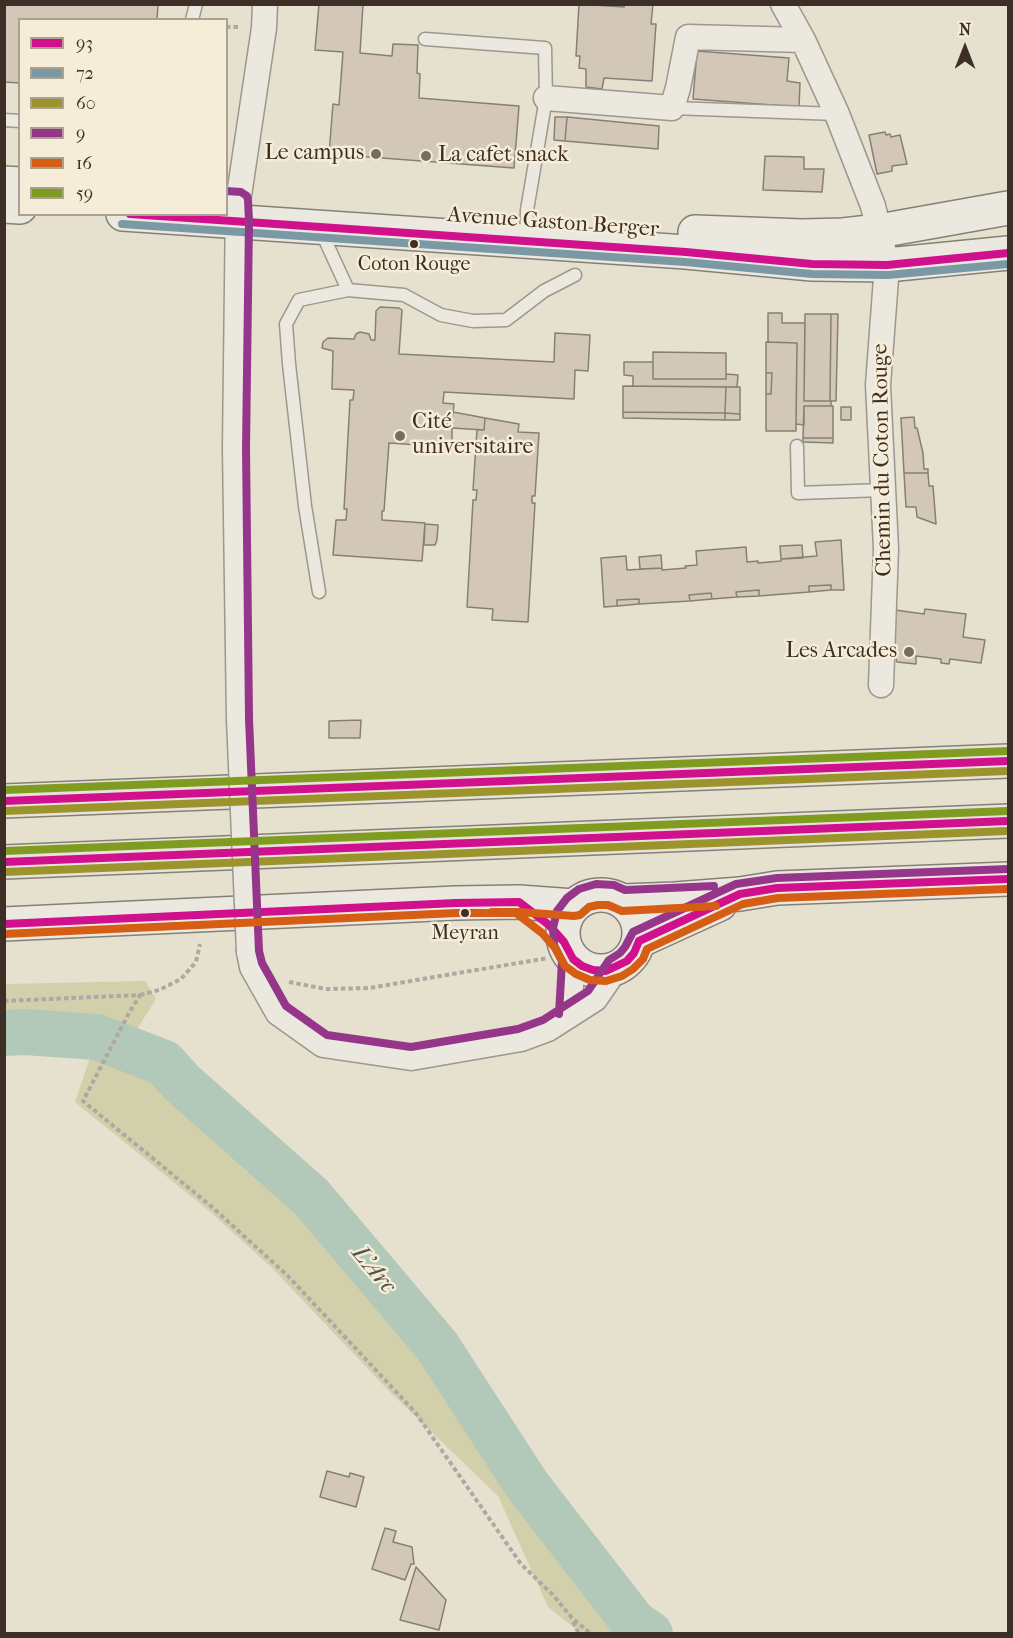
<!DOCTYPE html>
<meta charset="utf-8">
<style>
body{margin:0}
#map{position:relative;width:1013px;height:1638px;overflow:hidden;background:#e6e0ce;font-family:"IM FELL French Canon",serif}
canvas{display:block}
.frame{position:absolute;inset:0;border:6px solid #3e2f26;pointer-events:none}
.legend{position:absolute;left:18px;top:18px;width:210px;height:198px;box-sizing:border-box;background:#f6edd8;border:2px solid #aca191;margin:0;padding:8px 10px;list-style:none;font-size:18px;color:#3e2f26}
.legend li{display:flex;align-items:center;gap:12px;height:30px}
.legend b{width:30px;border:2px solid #aca191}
.north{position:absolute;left:935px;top:18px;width:60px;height:60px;-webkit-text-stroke:4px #f6edd8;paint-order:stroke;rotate:0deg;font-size:16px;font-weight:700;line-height:24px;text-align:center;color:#3e2f26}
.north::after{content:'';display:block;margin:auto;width:21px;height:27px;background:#3e2f26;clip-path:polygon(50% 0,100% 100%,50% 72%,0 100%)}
</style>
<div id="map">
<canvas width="1013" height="1638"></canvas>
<div class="frame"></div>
<ul class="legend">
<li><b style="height:8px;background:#d0108c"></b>93</li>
<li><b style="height:8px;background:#7a99a5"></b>72</li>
<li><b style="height:8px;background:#9b942d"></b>60</li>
<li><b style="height:8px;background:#96368b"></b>9</li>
<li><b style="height:8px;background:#d65d14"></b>16</li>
<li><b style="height:8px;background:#7f9c21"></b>59</li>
</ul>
<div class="north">N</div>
</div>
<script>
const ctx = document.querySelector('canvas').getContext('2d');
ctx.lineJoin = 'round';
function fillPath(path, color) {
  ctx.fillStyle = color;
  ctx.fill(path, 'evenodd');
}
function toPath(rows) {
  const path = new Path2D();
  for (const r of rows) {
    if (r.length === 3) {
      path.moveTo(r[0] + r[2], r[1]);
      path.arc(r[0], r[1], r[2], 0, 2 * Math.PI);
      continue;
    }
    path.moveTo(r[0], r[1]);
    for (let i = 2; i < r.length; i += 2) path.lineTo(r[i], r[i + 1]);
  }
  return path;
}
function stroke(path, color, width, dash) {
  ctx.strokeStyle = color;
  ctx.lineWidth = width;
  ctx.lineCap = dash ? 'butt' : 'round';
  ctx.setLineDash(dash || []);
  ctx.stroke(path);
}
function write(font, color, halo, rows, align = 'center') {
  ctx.font = font + ' "IM FELL French Canon",serif';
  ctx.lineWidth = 5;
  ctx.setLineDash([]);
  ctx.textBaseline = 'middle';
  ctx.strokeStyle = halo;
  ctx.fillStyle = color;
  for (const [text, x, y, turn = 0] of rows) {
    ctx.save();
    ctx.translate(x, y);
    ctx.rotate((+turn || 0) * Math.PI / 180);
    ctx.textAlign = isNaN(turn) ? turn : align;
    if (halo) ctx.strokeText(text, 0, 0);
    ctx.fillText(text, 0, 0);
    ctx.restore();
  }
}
fillPath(toPath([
 [145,981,156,999,125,1048,164,1063,182,1083,311,1197,437,1346,527,1485,634,1623,650,1633,581,1633,548,1607,498,1496,388,1390,272,1268,208,1210,75,1102,97,1037,25,1032,5,1033,5,984]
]), '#d2d0ab');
stroke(toPath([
 [4,1033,25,1032,97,1037,164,1063,182,1083,311,1197,437,1346,527,1485,634,1623,650,1634]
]), '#b2c9b9', 46);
const building = toPath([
 [4,4,158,4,157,20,20,20,20,83,4,82,4,4],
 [319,4,363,4,360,53,392,56,393,44,418,45,417,73,420,74,419,98,519,106,514,168,329,154,333,104,339,105,343,52,315,50,319,4],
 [579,4,624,7,625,4,653,4,651,24,656,24,652,81,604,78,602,89,586,87,586,69,579,68,580,56,576,56,579,4],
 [697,51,789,58,787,81,800,83,799,107,693,99,697,51],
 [555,117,567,117,565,141,554,140,555,117],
 [567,117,659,126,658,149,565,141,567,117],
 [885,132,886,135,890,134,891,137,900,135,907,164,892,166,892,171,877,174,869,135,885,132],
 [765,156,804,157,804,169,824,169,822,192,763,190,765,156],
 [380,307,399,308,402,310,399,354,554,362,555,333,590,335,588,371,575,370,574,399,444,392,443,403,454,404,453,414,446,414,446,424,452,424,452,447,389,443,384,511,382,511,382,520,425,523,422,561,333,555,336,520,346,520,347,509,344,509,350,400,353,400,354,390,332,389,333,351,322,348,323,342,328,338,354,339,356,334,360,332,369,334,371,340,375,340,376,311,380,307],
 [768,313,782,313,782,323,805,323,804,401,831,401,831,406,804,406,804,425,796,424,797,343,768,342,768,313],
 [805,314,831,314,830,401,804,401,805,314],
 [831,314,838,314,836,401,830,401,831,314],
 [766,342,797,343,796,431,766,431,766,394,771,394,772,373,766,373,766,342],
 [653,352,726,353,726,379,653,379,653,352],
 [624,362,653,362,653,379,726,379,726,374,738,375,737,387,633,386,633,376,624,375,624,362],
 [766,373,772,373,771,394,766,394,766,373],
 [623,386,726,387,725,413,623,412,623,386],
 [726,387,740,387,740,414,725,413,726,387],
 [804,406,833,406,833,438,803,438,804,406],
 [841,407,851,407,851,420,841,420,841,407],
 [453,412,485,418,484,430,452,428,452,424,446,424,446,414,453,414,453,412],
 [623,412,725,413,725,420,623,418,623,412],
 [725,413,740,414,740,420,725,420,725,413],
 [914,417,915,428,917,428,923,453,924,469,928,469,928,473,904,473,901,418,914,417],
 [485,418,519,424,518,432,539,433,535,496,532,496,532,503,535,503,528,622,492,620,493,609,467,607,473,500,476,500,477,490,473,490,477,430,484,430,485,418],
 [803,438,833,438,833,443,803,442,803,438],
 [904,473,928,473,929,486,933,486,936,524,917,517,916,507,906,507,904,473],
 [425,524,438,525,437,540,435,545,424,545,425,524],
 [841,540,844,590,831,590,831,585,809,586,809,592,759,596,759,590,736,592,737,597,712,599,711,593,689,595,690,601,639,604,639,599,617,600,617,606,604,607,601,558,626,556,627,570,662,568,662,570,686,568,685,566,697,565,696,551,746,547,747,562,758,561,758,563,781,561,781,559,817,556,815,542,841,540],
 [802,545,803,558,781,559,780,546,802,545],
 [661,555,662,568,640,569,639,557,661,555],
 [831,585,831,590,809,592,809,586,831,585],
 [759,590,759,596,737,597,736,592,759,590],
 [711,593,712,599,690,601,689,595,711,593],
 [639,599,639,604,617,606,617,600,639,599],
 [925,609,966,614,963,637,985,640,981,663,950,659,949,664,941,663,941,659,916,656,916,664,897,662,894,652,895,610,924,614,925,609],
 [361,720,360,738,329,738,329,721,361,720],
 [327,1471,349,1477,350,1473,364,1477,356,1507,320,1497,327,1471],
 [385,1528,396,1531,393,1542,412,1547,414,1564,411,1564,405,1580,372,1569,385,1528],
 [416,1567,446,1600,439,1630,400,1620,416,1567]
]);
fillPath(building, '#d3c7b8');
stroke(building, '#858076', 1.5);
const lane = toPath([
 [192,20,196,4],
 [425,39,545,48,546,98,527,210,526,240],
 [672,108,837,114],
 [4,120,20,121],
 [348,290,404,295,441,315,473,321,506,320,544,291,575,275],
 [797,446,798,493,883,490],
 [319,592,305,506,289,364,286,324,299,300,348,290,326,242,323,229]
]);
const street = toPath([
 [783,4,803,40,837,114,873,206,887,265,878,385,886,549,881,685],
 [546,98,672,108,678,88,688,37,803,40],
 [239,719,235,448,238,202,264,28,265,4],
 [249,952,252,967,278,1013,323,1045,411,1058,521,1039,548,1029,595,999,617,967],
 [569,1015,573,959]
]);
const secondary = toPath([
 [4,183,20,184],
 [4,206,20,207],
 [123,214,686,252,812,264,887,265,1008,253],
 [695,232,802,236,843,235,879,231,1008,208],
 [601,933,38],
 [623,901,675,899,740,894,777,888,1008,879],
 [4,924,456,903,519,902,574,906],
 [639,941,720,904]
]);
const highway = toPath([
 [4,801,1008,761],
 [4,862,1008,821]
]);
stroke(lane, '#9d978d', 15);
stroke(street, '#9d978d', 27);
stroke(secondary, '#858076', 36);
stroke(highway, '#858076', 36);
stroke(toPath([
 [226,27,241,27],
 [289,982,326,989,369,988,548,958],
 [140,995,159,990,181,979,196,962,200,944],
 [4,1001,140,995,129,1013,83,1101,212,1207,287,1275,415,1412,521,1564,553,1595,572,1618,591,1634],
 [573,1622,579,1634]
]), '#ada9a2', 4, [4.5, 3]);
stroke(lane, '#ebe8df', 12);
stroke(street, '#ebe8df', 24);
stroke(secondary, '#ebe8df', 33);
stroke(highway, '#e8e3da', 33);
const streetBridge = toPath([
 [239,719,249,952]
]);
stroke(streetBridge, '#9d978d', 27, []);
stroke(streetBridge, '#ebe8df', 24);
stroke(toPath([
 [130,214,686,252,812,264,887,265,1008,253],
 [4,801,1008,761],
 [4,862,1008,821],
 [4,924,456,903,519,902,549,925,564,942,573,959,582,966,593,970,606,971,627,961,634,953,639,941],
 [639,941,740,894,777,888,1008,879]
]), '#d0108c', 8);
stroke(toPath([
 [122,224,685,262,812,274,888,275,1008,264]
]), '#7a99a5', 8);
stroke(toPath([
 [4,811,1008,771],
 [4,872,1008,831]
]), '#9b942d', 8);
stroke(toPath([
 [227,191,241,192,247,196,248,200,249,221,246,448,249,719,259,951,262,963,286,1006,327,1035,411,1047,518,1029,543,1020,588,991,609,960,620,953,625,947,633,932,736,884,777,878,1008,869],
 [559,1014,562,961,554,945,553,928,557,911,567,898,579,889,596,884,614,885,625,890,714,886]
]), '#96368b', 8);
stroke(toPath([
 [492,912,519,912,574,916,580,915,589,907,598,905,608,905,622,911,716,906],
 [4,934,456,913,516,913,542,933,555,948,565,966,576,974,590,980,606,981,622,976,633,969,643,959,647,949,743,904,778,898,1008,889]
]), '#d65d14', 8);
stroke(toPath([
 [4,790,1008,751],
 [4,851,1008,811]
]), '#7f9c21', 8);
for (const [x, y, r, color] of [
 [376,154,6,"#796d61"],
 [426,156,6,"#796d61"],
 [414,244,5,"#3e2f26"],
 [400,436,6,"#796d61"],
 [909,652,6,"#796d61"],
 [465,913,5,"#3e2f26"]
]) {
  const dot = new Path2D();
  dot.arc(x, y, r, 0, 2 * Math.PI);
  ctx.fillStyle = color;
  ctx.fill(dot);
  stroke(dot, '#f6edd8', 2);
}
write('20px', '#3e2f26', '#f6edd8', [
 ["Coton Rouge",414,265],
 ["Meyran",465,934]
]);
write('22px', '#3e2f26', '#f6edd8', [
 ["Le campus",364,154],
 ["La cafet snack",438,156,"left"],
 ["Cité",412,423,"left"],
 ["universitaire",412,448,"left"],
 ["Les Arcades",897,652]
], 'right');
write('22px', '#3e2f26', '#f6edd8', [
 ["Avenue Gaston Berger",553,223,4],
 ["Chemin du Coton Rouge",883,460,-91]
]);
write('italic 24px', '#555348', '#f6edd8', [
 ["L'Arc",373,1270,50]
]);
</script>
